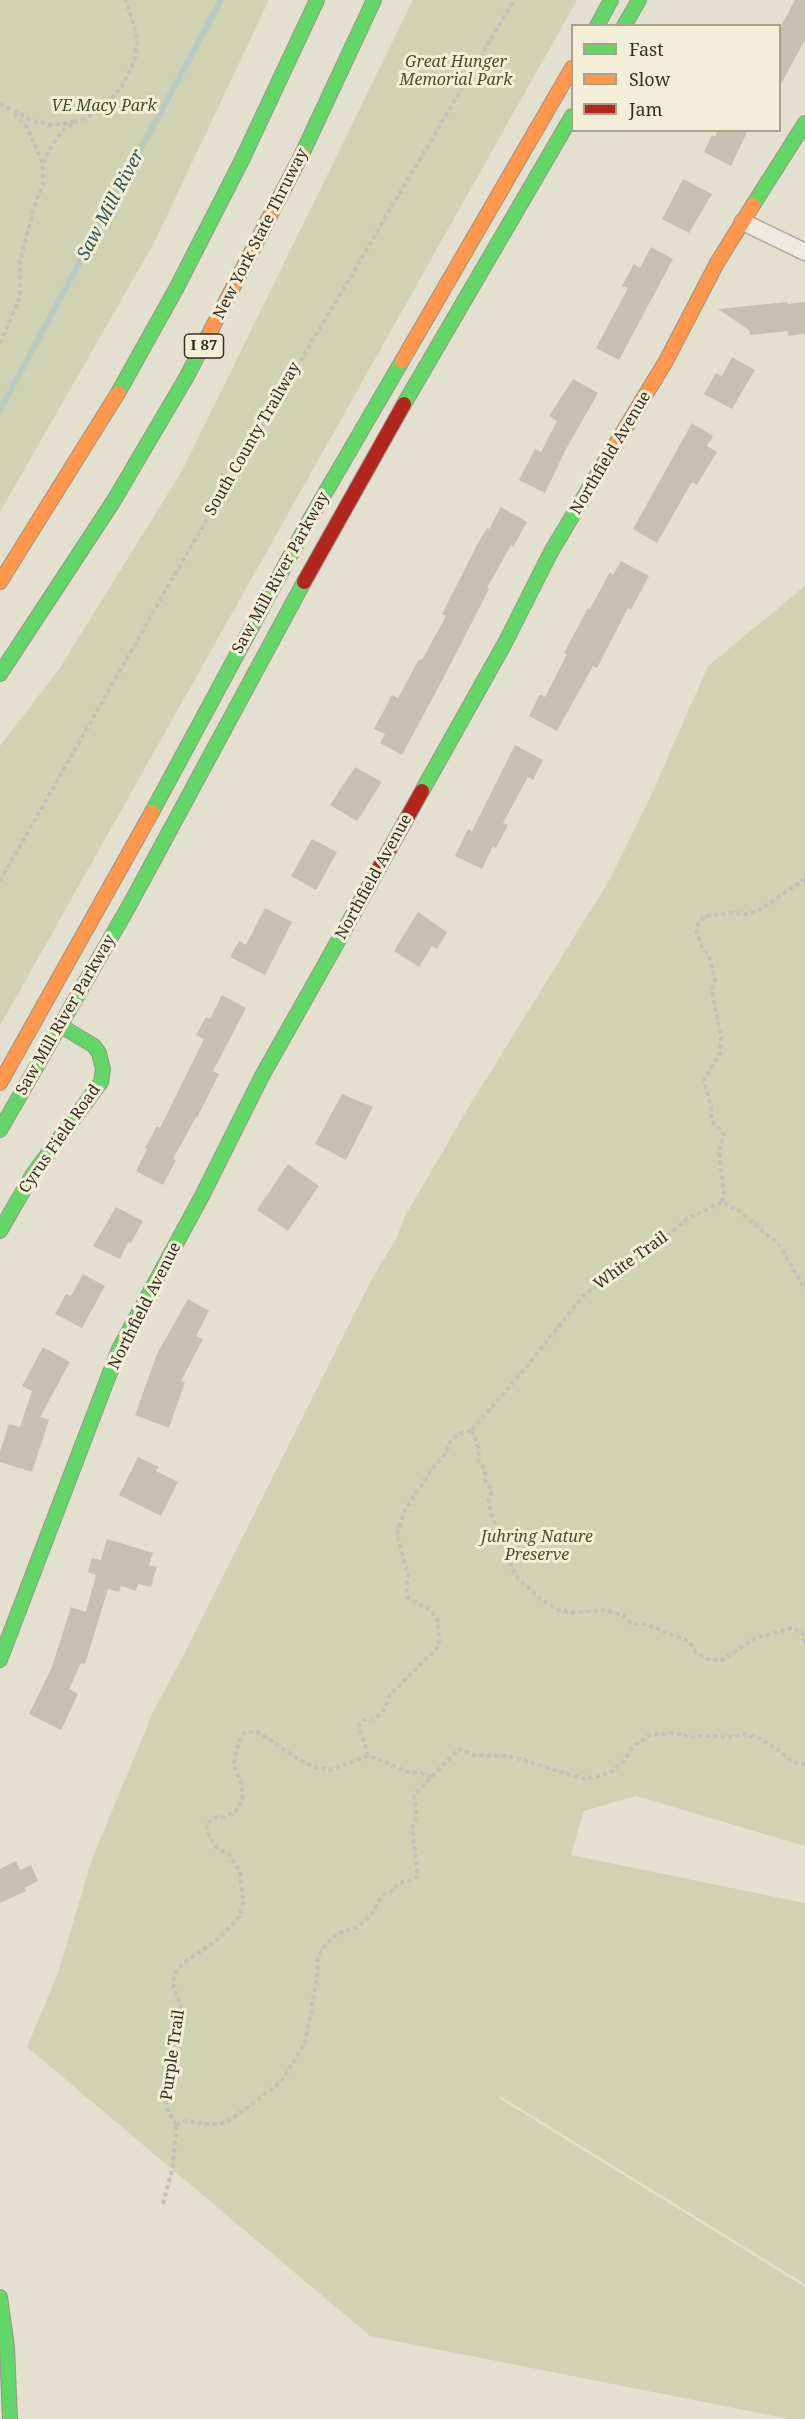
<!DOCTYPE html>
<style>
body{margin:0}
#map{position:relative;width:805px;height:2419px;overflow:hidden;background:#e4e0d0;font-family:"Noto Serif",serif}
canvas{display:block}
.legend{position:absolute;left:571px;top:24px;width:210px;height:108px;box-sizing:border-box;background:#f3eed7;border:2px solid #a8a18e;margin:0;padding:8px 10px;list-style:none;font-size:18px;color:#382e21}
.legend li{display:flex;align-items:center;gap:12px;height:30px}
.legend b{width:30px;border:2px solid #a8a18e}
</style>
<div id="map">
<canvas width="805" height="2419"></canvas>
<ul class="legend">
<li><b style="height:8px;background:#63d668"></b>Fast</li>
<li><b style="height:8px;background:#ff974d"></b>Slow</li>
<li><b style="height:8px;background:#b3261e"></b>Jam</li>
</ul>
</div>
<script>
const ctx = document.querySelector('canvas').getContext('2d');
ctx.lineJoin = 'round';
function fillPath(path, color) {
  ctx.fillStyle = color;
  ctx.fill(path, 'evenodd');
}
function toPath(rows) {
  const path = new Path2D();
  for (const r of rows) {
    path.moveTo(r[0], r[1]);
    for (let i = 2; i < r.length; i += 2) path.lineTo(r[i], r[i + 1]);
  }
  return path;
}
function stroke(path, color, width, dash) {
  ctx.strokeStyle = color;
  ctx.lineWidth = width;
  ctx.lineCap = dash ? 'butt' : 'round';
  ctx.setLineDash(dash || []);
  ctx.stroke(path);
}
function write(font, color, halo, rows, align = 'center') {
  ctx.font = font + ' "Noto Serif",serif';
  ctx.lineWidth = 6;
  ctx.setLineDash([]);
  ctx.textBaseline = 'middle';
  ctx.strokeStyle = halo;
  ctx.fillStyle = color;
  for (const [text, x, y, turn = 0] of rows) {
    ctx.save();
    ctx.translate(x, y);
    ctx.rotate((+turn || 0) * Math.PI / 180);
    ctx.textAlign = isNaN(turn) ? turn : align;
    if (halo) ctx.strokeText(text, 0, 0);
    ctx.fillText(text, 0, 0);
    ctx.restore();
  }
}
fillPath(toPath([
 [0,0,269,0,155,241,0,512],
 [413,0,577,0,0,1026,0,746,59,669,182,471],
 [805,586,805,1846,636,1796,584,1811,571,1855,805,1903,805,2284,500,2096,499,2098,805,2287,805,2419,789,2419,370,2336,27,2047,59,1970,92,1859,153,1712,184,1654,373,1277,396,1239,405,1216,468,1108,610,879,649,800,708,666]
]), '#d0d3b3');
stroke(toPath([
 [0,410,221,0]
]), '#bacac1', 6);
fillPath(toPath([
 [795,0,805,0,805,40,780,86,780,28],
 [718,130,748,130,731,166,704,152,712,135,715,136],
 [683,179,712,194,689,233,662,219],
 [651,247,673,259,619,360,596,348,628,288,622,286,634,264,640,268],
 [787,302,788,304,805,302,805,334,788,336,788,331,750,335,749,330,718,309],
 [732,357,755,370,732,409,704,394,716,373,722,376],
 [573,379,598,393,565,451,545,493,519,480,535,449,541,452,557,421,549,416],
 [692,423,713,436,707,446,717,452,697,485,692,482,657,543,633,529],
 [501,507,527,522,513,547,511,545,487,588,489,589,446,673,402,755,380,743,385,734,374,729,392,695,398,698,419,659,422,660,446,616,442,614,478,543,487,528,489,529],
 [621,561,649,576,631,610,628,608,597,668,593,666,557,731,529,716,540,694,545,697,567,654,564,653,588,608,590,609,610,572,613,575],
 [515,745,543,760,533,780,528,777,503,823,508,825,496,848,493,846,482,869,455,856,468,829,472,831],
 [355,767,382,782,357,821,330,805],
 [312,839,337,852,316,890,291,876],
 [265,908,292,922,265,975,230,957,239,941,246,945],
 [418,912,447,932,437,949,432,946,419,967,394,951],
 [222,995,246,1008,213,1071,219,1074,197,1118,196,1117,173,1159,176,1160,163,1185,136,1171,147,1149,145,1148,157,1126,160,1128,204,1039,196,1035,206,1017,210,1019],
 [342,1094,373,1107,346,1160,315,1144],
 [288,1164,319,1186,288,1231,257,1210],
 [116,1207,143,1221,131,1243,128,1242,120,1259,93,1246],
 [83,1274,105,1286,82,1328,55,1314,66,1294,71,1296],
 [188,1299,209,1311,196,1336,203,1339,181,1381,185,1382,169,1428,135,1415,157,1354],
 [43,1347,70,1362,40,1417,49,1420,32,1472,0,1462,0,1452,9,1424,20,1427,32,1391,22,1386],
 [138,1457,159,1467,156,1471,178,1482,161,1516,119,1495],
 [107,1539,153,1553,149,1565,157,1567,151,1587,138,1584,136,1591,121,1586,119,1592,108,1589,85,1664,81,1663,69,1689,78,1694,61,1730,29,1714,52,1667,71,1607,86,1612,96,1575,88,1572,92,1558,101,1560],
 [16,1861,20,1870,31,1865,38,1881,24,1888,26,1891,0,1903,0,1869]
]), '#c7bfb1');
const street = toPath([
 [743,222,805,252]
]);
const fast = toPath([
 [597,26,611,0],
 [624,26,639,0],
 [302,154,374,0],
 [753,205,805,123],
 [118,393,176,289,242,160,317,0],
 [404,404,572,116],
 [0,674,113,502,186,378,211,330],
 [422,791,505,643,551,552,598,473],
 [152,812,310,519,402,361],
 [0,1130,129,906,304,582],
 [0,1231,33,1174,101,1082,103,1069,99,1053,94,1046,61,1026],
 [0,1660,119,1349,202,1196,262,1076,355,911],
 [0,2297,7,2347,10,2419]
]);
const slow = toPath([
 [211,330,302,154],
 [402,361,572,68],
 [598,473,666,361,717,263,753,205],
 [0,582,118,393],
 [0,1083,152,812]
]);
const jam = toPath([
 [304,582,404,404],
 [355,911,422,791]
]);
stroke(street, '#a9a598', 19);
stroke(fast, '#999488', 16);
stroke(slow, '#999488', 16);
stroke(jam, '#999488', 16);
stroke(toPath([
 [0,104,33,121,52,125,74,122],
 [14,114,27,127,43,164],
 [0,343,20,298,20,261,36,201,43,185,43,164,49,150,62,131,75,122,97,113,121,88,134,62,138,39,126,0],
 [0,881,179,567,514,0],
 [722,1202,724,1195,719,1149,724,1135,711,1120,711,1109,704,1079,720,1053,721,1037,712,992,715,981,710,959,700,943,696,928,704,916,733,913,747,914,760,910,805,879],
 [472,1430,479,1450,478,1460,485,1469,485,1481,492,1490,489,1500,491,1514,515,1575,539,1598,556,1609,571,1613,603,1610,623,1615,631,1623,645,1624,689,1641,696,1652,707,1659,722,1660,755,1638,792,1628,803,1633,805,1644],
 [472,1430,527,1366,582,1297,623,1264,662,1240,686,1220,722,1202,738,1210,779,1245,805,1289],
 [368,1756,359,1725,364,1720,376,1718,385,1708,390,1695,439,1646,438,1621,431,1611,408,1598,406,1587,408,1575,397,1534,405,1510,430,1472,443,1457,451,1440,461,1433,472,1430],
 [176,2125,185,2121,210,2124,226,2123,281,2082,305,2043,317,1979,317,1960,325,1945,337,1934,359,1926,370,1916,382,1896,393,1890,398,1883,410,1881,418,1876,412,1829,416,1816,414,1795,459,1749,473,1755,505,1756,520,1759,584,1779,610,1773,623,1762,633,1747,650,1735,675,1733,690,1738,708,1735,727,1738,745,1734,759,1738,780,1751,792,1762,805,1764],
 [176,2125,167,2109,165,2094,175,2054,181,2004,173,1988,174,1976,182,1964,216,1941,239,1917,243,1903,240,1872,230,1855,217,1848,208,1834,206,1825,214,1818,224,1817,235,1812,243,1799,241,1782,234,1766,236,1751,244,1733,256,1731,298,1759,312,1766,329,1770,368,1756,379,1759,407,1772,422,1773,431,1778],
 [163,2204,173,2166,176,2125]
]), '#c5c1b8', 4, [4.5, 3]);
stroke(street, '#eceae1', 16);
stroke(fast, '#63d668', 14);
stroke(slow, '#ff974d', 14);
stroke(jam, '#b3261e', 14);
for (const [x, y, w] of [
 [204,346,39]
]) {
  const box = new Path2D();
  box.roundRect(x - w / 2, y - 12, w, 24, 4.5);
  ctx.fillStyle = '#f3eed7';
  ctx.fill(box);
  stroke(box, '#382e21', 1.5);
}
write('bold 15px', '#382e21', null, [
 ["I 87",204,346]
]);
write('italic 16px', '#445329', '#f3eed7', [
 ["Great Hunger",456,62],
 ["Memorial Park",456,80],
 ["VE Macy Park",104,106],
 ["Juhring Nature",537,1537],
 ["Preserve",537,1555]
]);
write('16px', '#382e21', '#f3eed7', [
 ["New York State Thruway",261,234,-63],
 ["South County Trailway",253,439,-60],
 ["Northfield Avenue",611,453,-59],
 ["Saw Mill River Parkway",281,573,-61],
 ["Northfield Avenue",374,877,-61],
 ["Saw Mill River Parkway",66,1015,-60],
 ["Cyrus Field Road",60,1139,-55],
 ["White Trail",631,1261,-36],
 ["Northfield Avenue",145,1306,-63],
 ["Purple Trail",173,2055,-82]
]);
write('italic 18px', '#315556', '#f3eed7', [
 ["Saw Mill River",111,205,-62]
]);
</script>
